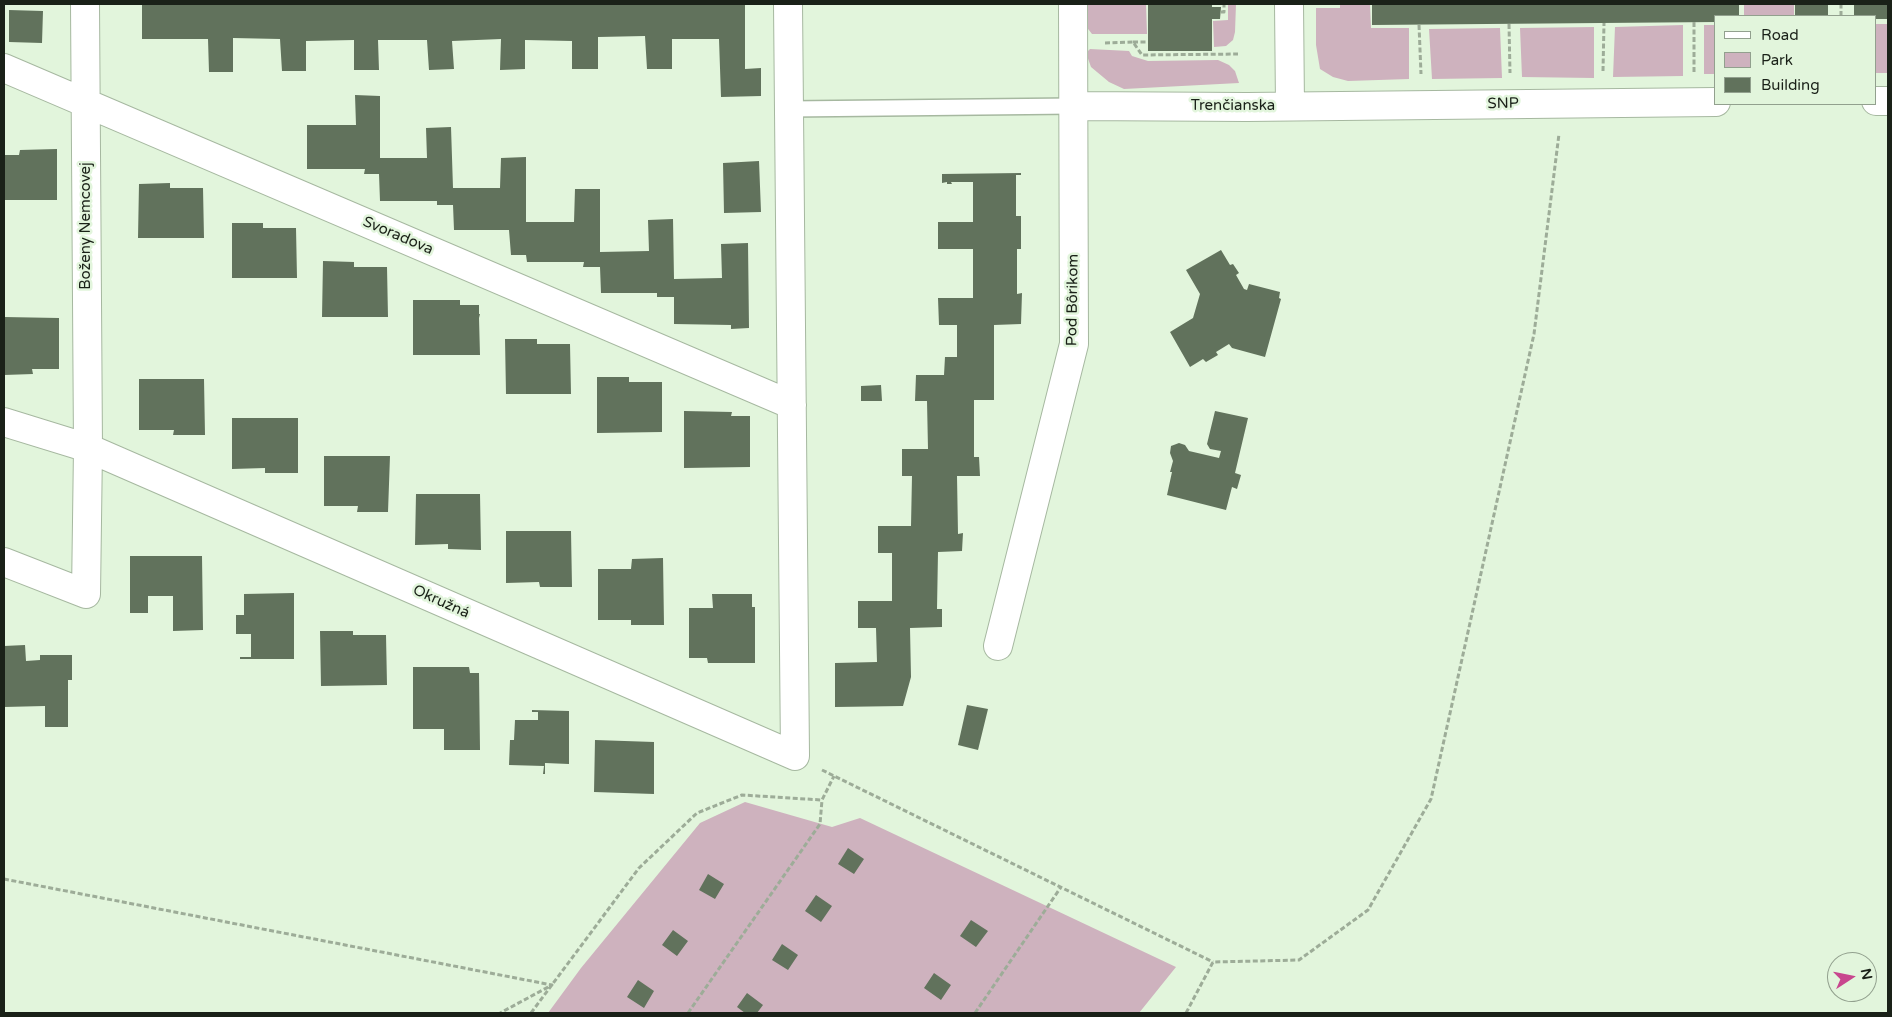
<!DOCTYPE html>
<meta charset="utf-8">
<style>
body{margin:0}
#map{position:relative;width:1892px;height:1017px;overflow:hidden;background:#e2f5dc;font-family:"Varela Round",sans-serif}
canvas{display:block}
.frame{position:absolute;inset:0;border:5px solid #1a2118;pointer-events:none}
.legend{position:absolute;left:1714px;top:15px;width:162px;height:90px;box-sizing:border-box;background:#e2f5dc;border:1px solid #92a08e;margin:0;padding:6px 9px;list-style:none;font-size:15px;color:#1a2118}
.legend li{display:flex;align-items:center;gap:10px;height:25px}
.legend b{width:25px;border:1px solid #92a08e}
.north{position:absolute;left:1827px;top:952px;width:50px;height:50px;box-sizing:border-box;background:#e2f5dc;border:1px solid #92a08e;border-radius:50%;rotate:79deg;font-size:14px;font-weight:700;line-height:20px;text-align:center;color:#1a2118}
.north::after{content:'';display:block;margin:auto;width:18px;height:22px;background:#c8468e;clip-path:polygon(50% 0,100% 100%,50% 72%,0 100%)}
</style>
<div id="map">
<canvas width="1892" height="1017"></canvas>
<div class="frame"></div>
<ul class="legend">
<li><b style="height:6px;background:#fff"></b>Road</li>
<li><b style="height:14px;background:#ceb2be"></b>Park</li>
<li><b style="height:14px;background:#61725c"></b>Building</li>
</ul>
<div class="north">N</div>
</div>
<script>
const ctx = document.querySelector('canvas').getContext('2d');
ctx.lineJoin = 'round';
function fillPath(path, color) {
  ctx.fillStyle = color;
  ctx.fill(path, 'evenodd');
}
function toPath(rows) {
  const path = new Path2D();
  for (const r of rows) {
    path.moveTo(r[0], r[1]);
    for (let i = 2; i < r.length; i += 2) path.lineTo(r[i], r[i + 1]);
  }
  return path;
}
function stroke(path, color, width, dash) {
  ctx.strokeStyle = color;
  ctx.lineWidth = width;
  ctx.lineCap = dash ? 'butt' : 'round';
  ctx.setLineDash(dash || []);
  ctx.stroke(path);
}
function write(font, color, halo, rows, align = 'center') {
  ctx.font = font + ' "Varela Round",sans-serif';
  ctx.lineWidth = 5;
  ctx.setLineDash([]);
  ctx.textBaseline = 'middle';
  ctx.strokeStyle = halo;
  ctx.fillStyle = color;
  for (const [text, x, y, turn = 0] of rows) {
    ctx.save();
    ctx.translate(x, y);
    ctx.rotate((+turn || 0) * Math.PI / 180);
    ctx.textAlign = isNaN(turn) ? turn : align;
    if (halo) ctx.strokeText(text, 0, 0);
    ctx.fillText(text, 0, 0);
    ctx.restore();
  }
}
fillPath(toPath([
 [1085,4,1146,4,1147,34,1092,34,1085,25],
 [1228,4,1236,4,1235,32,1233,40,1226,46,1214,47,1213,21,1228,20],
 [1340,4,1370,4,1371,28,1409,28,1409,79,1348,81,1333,77,1320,69,1316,45,1316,8,1340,8],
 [1744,4,1794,4,1794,16,1744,16],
 [1876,24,1888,24,1888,73,1876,73],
 [1683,25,1683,76,1613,77,1615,27],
 [1704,25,1716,25,1716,74,1704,74],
 [1594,27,1594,78,1522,77,1520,28],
 [1500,28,1502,78,1432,79,1429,29],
 [1090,49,1129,51,1132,56,1148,61,1218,60,1229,65,1235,71,1239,83,1124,89,1109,82,1091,67,1086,53],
 [745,802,832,827,860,818,1176,967,1139,1013,548,1013,581,968,700,823]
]), '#ceb2be');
fillPath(toPath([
 [142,4,745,4,745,69,761,68,761,96,721,97,719,39,672,39,672,69,647,69,645,36,598,37,598,69,572,69,572,41,525,40,525,69,500,70,501,39,452,41,454,69,429,70,427,40,378,40,379,70,354,70,354,40,306,41,306,71,282,71,280,39,233,38,233,72,209,72,208,39,142,39],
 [1148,4,1212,4,1212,7,1221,7,1220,19,1212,19,1212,51,1148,51],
 [1372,4,1739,4,1739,16,1716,16,1716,22,1372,25],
 [1795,4,1828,4,1828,16,1795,16],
 [1854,4,1888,4,1888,19,1876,19,1876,16,1854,16],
 [9,10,43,11,42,43,9,42],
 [355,95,380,96,380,158,427,158,426,128,451,127,453,188,500,188,501,158,526,157,526,222,574,222,575,189,600,189,600,252,649,251,648,220,673,219,674,279,722,278,721,244,748,243,749,328,731,329,731,325,674,324,674,297,657,297,657,293,601,293,600,267,583,267,584,262,527,262,526,255,511,255,509,230,454,230,453,205,437,205,437,201,380,201,379,174,364,174,365,169,307,169,307,125,356,125],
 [57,149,57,200,4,200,4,155,19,155,20,150],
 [759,161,761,212,724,213,723,163],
 [1021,173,1021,175,1016,175,1016,216,1021,216,1021,249,1017,249,1017,294,1022,293,1021,324,994,325,994,400,974,400,974,457,979,457,980,476,957,476,958,534,963,533,962,551,938,552,937,609,942,609,942,627,910,628,911,677,903,706,835,707,835,663,877,662,876,628,858,628,858,601,892,601,892,553,878,553,878,526,911,526,912,476,930,476,902,476,902,449,928,449,927,401,915,401,916,375,944,375,945,357,957,357,957,325,939,325,938,298,973,298,973,249,938,249,938,222,973,222,973,182,951,182,952,184,947,184,947,182,942,183,942,174],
 [170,183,170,188,203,188,204,238,138,238,139,184],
 [232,223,263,223,263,228,296,228,297,278,232,278],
 [1221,250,1230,265,1233,264,1239,273,1236,275,1244,289,1247,290,1249,284,1280,292,1279,298,1281,299,1265,357,1232,348,1229,344,1216,352,1218,355,1206,362,1203,359,1190,367,1170,332,1193,318,1200,294,1186,270],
 [323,261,354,262,354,267,387,267,388,317,322,317],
 [413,300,460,300,460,305,479,305,479,314,480,314,479,318,480,355,413,355],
 [4,317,59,318,59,369,32,369,33,374,4,375],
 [505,339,537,339,537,344,570,344,571,394,506,394],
 [597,377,629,377,629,382,662,382,662,432,597,433],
 [139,379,204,379,205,435,173,435,174,430,139,430],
 [881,385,882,401,861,401,861,386],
 [684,411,732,412,731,416,750,416,750,467,684,468],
 [1215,411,1248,418,1235,473,1241,475,1237,489,1232,487,1226,510,1167,495,1172,472,1170,472,1173,461,1170,453,1171,446,1179,443,1185,445,1189,451,1219,458,1221,451,1210,449,1207,444],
 [232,418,298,418,298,473,265,473,265,468,232,469],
 [324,456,390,456,388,512,357,512,358,506,324,506],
 [416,494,480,494,481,550,448,549,448,544,415,545],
 [506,531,571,531,572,587,540,587,539,582,506,583],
 [130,556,202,556,203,630,173,631,173,596,148,596,148,613,130,613],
 [663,558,664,625,631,625,631,620,598,620,598,569,631,569,632,559],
 [294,593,294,659,240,659,240,657,251,657,251,634,236,634,236,615,244,615,244,594],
 [712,594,752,594,752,607,755,607,755,663,708,663,707,658,689,658,689,608,713,608],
 [320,631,353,631,353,635,386,635,387,685,321,686],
 [25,645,26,661,40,660,40,655,72,655,72,680,68,680,68,727,45,727,45,706,4,707,4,646],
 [413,667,469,667,470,673,479,673,480,750,444,750,444,729,413,729],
 [967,705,988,709,978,750,958,745],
 [532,710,569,711,569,764,545,763,545,774,543,774,544,766,509,765,510,740,514,740,515,720,538,720,538,712,532,712],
 [595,740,654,742,654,794,594,792],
 [848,848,864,859,854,874,838,864],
 [708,874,724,884,715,899,699,890],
 [816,895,832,906,821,922,805,911],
 [971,920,988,931,976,947,960,936],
 [673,930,688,941,677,956,662,945],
 [782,944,798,955,788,970,772,960],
 [934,973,951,985,941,1000,924,988],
 [638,980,654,991,644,1008,627,997],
 [747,993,763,1005,757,1013,745,1013,737,1007]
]), '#61725c');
const lane = toPath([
 [789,109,1074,106]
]);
const street = toPath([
 [1289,4,1290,106],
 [4,68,792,405],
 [1876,101,1888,101],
 [1074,106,1247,107,1716,102],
 [4,422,88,448,795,756,788,4],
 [4,562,86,594,88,448,85,4],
 [998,646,1074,344,1073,4]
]);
stroke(lane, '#a6b8a0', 18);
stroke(street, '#a6b8a0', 30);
stroke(toPath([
 [1221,12,1224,12,1224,4],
 [1841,16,1841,4],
 [1694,22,1694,72],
 [1509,24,1510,73],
 [1419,25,1421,74],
 [1133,42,1148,42],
 [1105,43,1133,42,1142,55,1238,54],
 [1603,71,1604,23],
 [822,770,1213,962],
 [4,879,552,985,500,1013],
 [531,1013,639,868,697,813,742,795,822,800,834,776],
 [688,1013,820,824,822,800],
 [975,1013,1061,887],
 [1186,1013,1213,962,1299,960,1368,910,1431,799,1534,334,1559,134]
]), '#9dac98', 3, [5, 2.5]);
stroke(lane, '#fff', 15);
stroke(street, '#fff', 28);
write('15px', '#1a2118', '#e2f5dc', [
 ["SNP",1503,104,-1],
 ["Trenčianska",1233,106],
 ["Boženy Nemcovej",86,226,-90],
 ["Svoradova",398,236,23],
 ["Pod Bôrikom",1073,300,-89],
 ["Okružná",441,602,24]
]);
</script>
